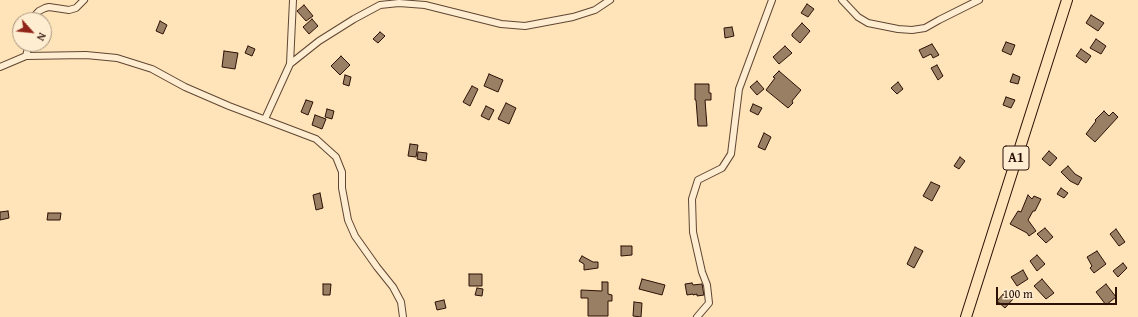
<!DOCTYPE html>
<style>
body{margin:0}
#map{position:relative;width:1138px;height:317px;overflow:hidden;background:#fee4b8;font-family:"Gentium Book Plus",serif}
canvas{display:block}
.north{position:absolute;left:12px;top:12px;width:40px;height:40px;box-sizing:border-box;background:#feedd1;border:1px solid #aa9580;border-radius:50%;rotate:117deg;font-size:11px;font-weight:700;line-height:16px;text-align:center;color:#2c1107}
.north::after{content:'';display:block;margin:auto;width:14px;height:18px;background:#8f2418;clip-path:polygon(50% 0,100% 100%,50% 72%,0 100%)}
.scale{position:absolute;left:996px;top:287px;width:121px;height:18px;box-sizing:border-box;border:2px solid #2c1107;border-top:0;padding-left:5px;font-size:12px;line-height:14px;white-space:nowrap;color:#2c1107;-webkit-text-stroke:3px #feedd1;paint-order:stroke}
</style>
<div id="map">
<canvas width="1138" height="317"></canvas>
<div class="north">N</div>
<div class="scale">100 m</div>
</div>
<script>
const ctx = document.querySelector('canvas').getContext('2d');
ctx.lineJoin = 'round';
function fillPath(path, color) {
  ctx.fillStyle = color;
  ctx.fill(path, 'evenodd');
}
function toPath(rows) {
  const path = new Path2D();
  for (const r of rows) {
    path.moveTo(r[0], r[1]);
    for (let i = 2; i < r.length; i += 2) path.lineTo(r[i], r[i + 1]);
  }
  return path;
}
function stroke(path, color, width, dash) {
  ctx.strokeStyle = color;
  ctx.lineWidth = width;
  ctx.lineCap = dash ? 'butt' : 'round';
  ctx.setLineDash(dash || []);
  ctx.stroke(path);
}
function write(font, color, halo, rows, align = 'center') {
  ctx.font = font + ' "Gentium Book Plus",serif';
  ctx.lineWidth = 3.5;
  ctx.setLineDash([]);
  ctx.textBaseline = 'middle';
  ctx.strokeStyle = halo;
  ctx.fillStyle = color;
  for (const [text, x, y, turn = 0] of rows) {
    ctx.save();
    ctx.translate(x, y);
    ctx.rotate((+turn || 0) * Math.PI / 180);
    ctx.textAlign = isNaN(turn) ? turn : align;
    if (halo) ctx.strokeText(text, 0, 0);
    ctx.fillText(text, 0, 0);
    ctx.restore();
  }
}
const building = toPath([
 [807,4,814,9,808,17,801,13,807,4],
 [304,5,313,16,306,21,297,11,304,5],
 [1091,15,1104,23,1098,31,1086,23,1091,15],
 [312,19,318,26,309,34,303,27,312,19],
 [160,21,167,25,163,34,156,31,160,21],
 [802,23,810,31,800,43,792,36,792,34,802,23],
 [732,27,734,36,725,38,724,28,732,27],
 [380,32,385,36,378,43,373,39,380,32],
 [1096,39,1106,46,1101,54,1090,48,1096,39],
 [1006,42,1015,45,1011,55,1002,51,1006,42],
 [932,44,939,55,933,58,931,54,923,58,919,50,932,44],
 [248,46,255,49,252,56,245,53,248,46],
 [785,46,792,53,779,64,773,57,785,46],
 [1081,49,1091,56,1086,63,1076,56,1081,49],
 [224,51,238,53,235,69,222,67,224,51],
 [341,56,350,65,340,75,331,66,341,56],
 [937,65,943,76,938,80,931,68,937,65],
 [779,71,801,90,792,101,793,103,788,108,766,90,775,78,773,77,779,71],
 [489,74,503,80,498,92,484,86,489,74],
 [1013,74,1020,77,1018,84,1010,82,1013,74],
 [345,75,351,77,349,86,343,84,345,75],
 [757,81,764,89,757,95,750,87,757,81],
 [898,82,903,89,897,94,891,88,898,82],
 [695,84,709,84,709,93,711,93,711,100,705,100,707,126,698,126,696,100,695,100,695,84],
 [472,86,478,89,470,106,463,102,472,86],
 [1006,97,1015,100,1011,108,1003,105,1006,97],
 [306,100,313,102,308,115,301,112,306,100],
 [506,103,516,108,509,124,498,119,506,103],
 [753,104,762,108,758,115,750,111,753,104],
 [486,106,494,110,489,120,481,116,486,106],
 [327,109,334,111,332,119,325,117,327,109],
 [1104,111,1109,116,1113,112,1118,117,1095,142,1086,134,1096,121,1095,120,1104,111],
 [315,115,326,119,322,129,312,125,315,115],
 [764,133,771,137,765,150,758,147,764,133],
 [410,144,418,145,416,157,408,156,410,144],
 [1049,151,1057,158,1050,166,1042,159,1049,151],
 [418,152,427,153,426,161,417,159,418,152],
 [960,157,965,161,959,169,954,166,960,157],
 [1068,166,1075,174,1082,178,1078,185,1070,181,1061,172,1068,166],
 [931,182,940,186,932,201,923,196,931,182],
 [1061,188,1068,193,1064,198,1057,194,1061,188],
 [320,193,323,208,316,210,313,195,320,193],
 [1028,195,1032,199,1034,196,1041,199,1035,211,1033,211,1028,220,1036,231,1029,236,1027,233,1010,224,1018,211,1021,212,1028,195],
 [8,211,9,218,0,220,0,212,8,211],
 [48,213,61,213,60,220,47,220,48,213],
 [1045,228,1053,237,1046,243,1037,234,1045,228],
 [1116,229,1125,242,1119,246,1110,234,1116,229],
 [621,246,632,246,632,255,621,256,621,246],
 [915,247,923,251,914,268,907,264,915,247],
 [1097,251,1106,264,1094,273,1090,268,1092,266,1087,257,1097,251],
 [1037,255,1045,264,1037,271,1030,261,1037,255],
 [582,256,593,262,598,262,598,268,584,270,584,264,579,261,582,256],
 [1123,263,1127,268,1118,277,1113,271,1123,263],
 [1023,270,1028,279,1017,286,1011,277,1023,270],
 [469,274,482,274,482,286,469,286,469,274],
 [642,279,665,285,662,295,639,289,642,279],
 [1042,279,1054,293,1046,299,1034,286,1042,279],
 [602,282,608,282,608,294,612,295,612,301,608,301,608,316,588,316,588,298,581,298,581,290,602,291,602,282],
 [692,283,693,285,702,284,704,295,697,296,697,294,693,295,693,294,687,295,685,284,692,283],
 [323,284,331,284,330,295,323,295,323,284],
 [1106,284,1116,297,1106,305,1096,292,1106,284],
 [477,288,483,289,482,296,475,295,477,288],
 [1005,292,1013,299,1005,308,997,301,1005,292],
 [444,300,446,308,437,310,435,302,444,300],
 [634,302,642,303,641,317,633,316,634,302]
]);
fillPath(building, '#997f63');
stroke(building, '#2c1107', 1);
const minor = toPath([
 [842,0,858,17,868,23,898,29,912,30,925,28,939,20,979,0],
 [36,20,36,14,39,11,45,8,49,7,69,10,76,8,84,0],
 [26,56,29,44],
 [290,64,293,0],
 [0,67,26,56,86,55,117,58,152,69,185,87,229,106,316,139,336,157,342,172,342,188,348,220,355,236,377,267,393,287,401,302,403,317],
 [265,119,290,64,319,41,354,19,380,5,399,3,425,5,501,24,525,26,573,17,595,10,610,0],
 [697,317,709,303,707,285,702,272,693,232,692,199,698,180,722,168,731,154,739,89,772,0]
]);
const primary = toPath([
 [966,317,1067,0]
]);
stroke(minor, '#604633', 8);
stroke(primary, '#2c1107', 12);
stroke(minor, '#feedd1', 6);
stroke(primary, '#fee4b8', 10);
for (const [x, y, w] of [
 [1016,158,26]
]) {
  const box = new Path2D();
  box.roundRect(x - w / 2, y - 12, w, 24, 3);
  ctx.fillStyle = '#feedd1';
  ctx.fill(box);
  stroke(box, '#2c1107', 1);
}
write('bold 14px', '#2c1107', null, [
 ["A1",1016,158]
]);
</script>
